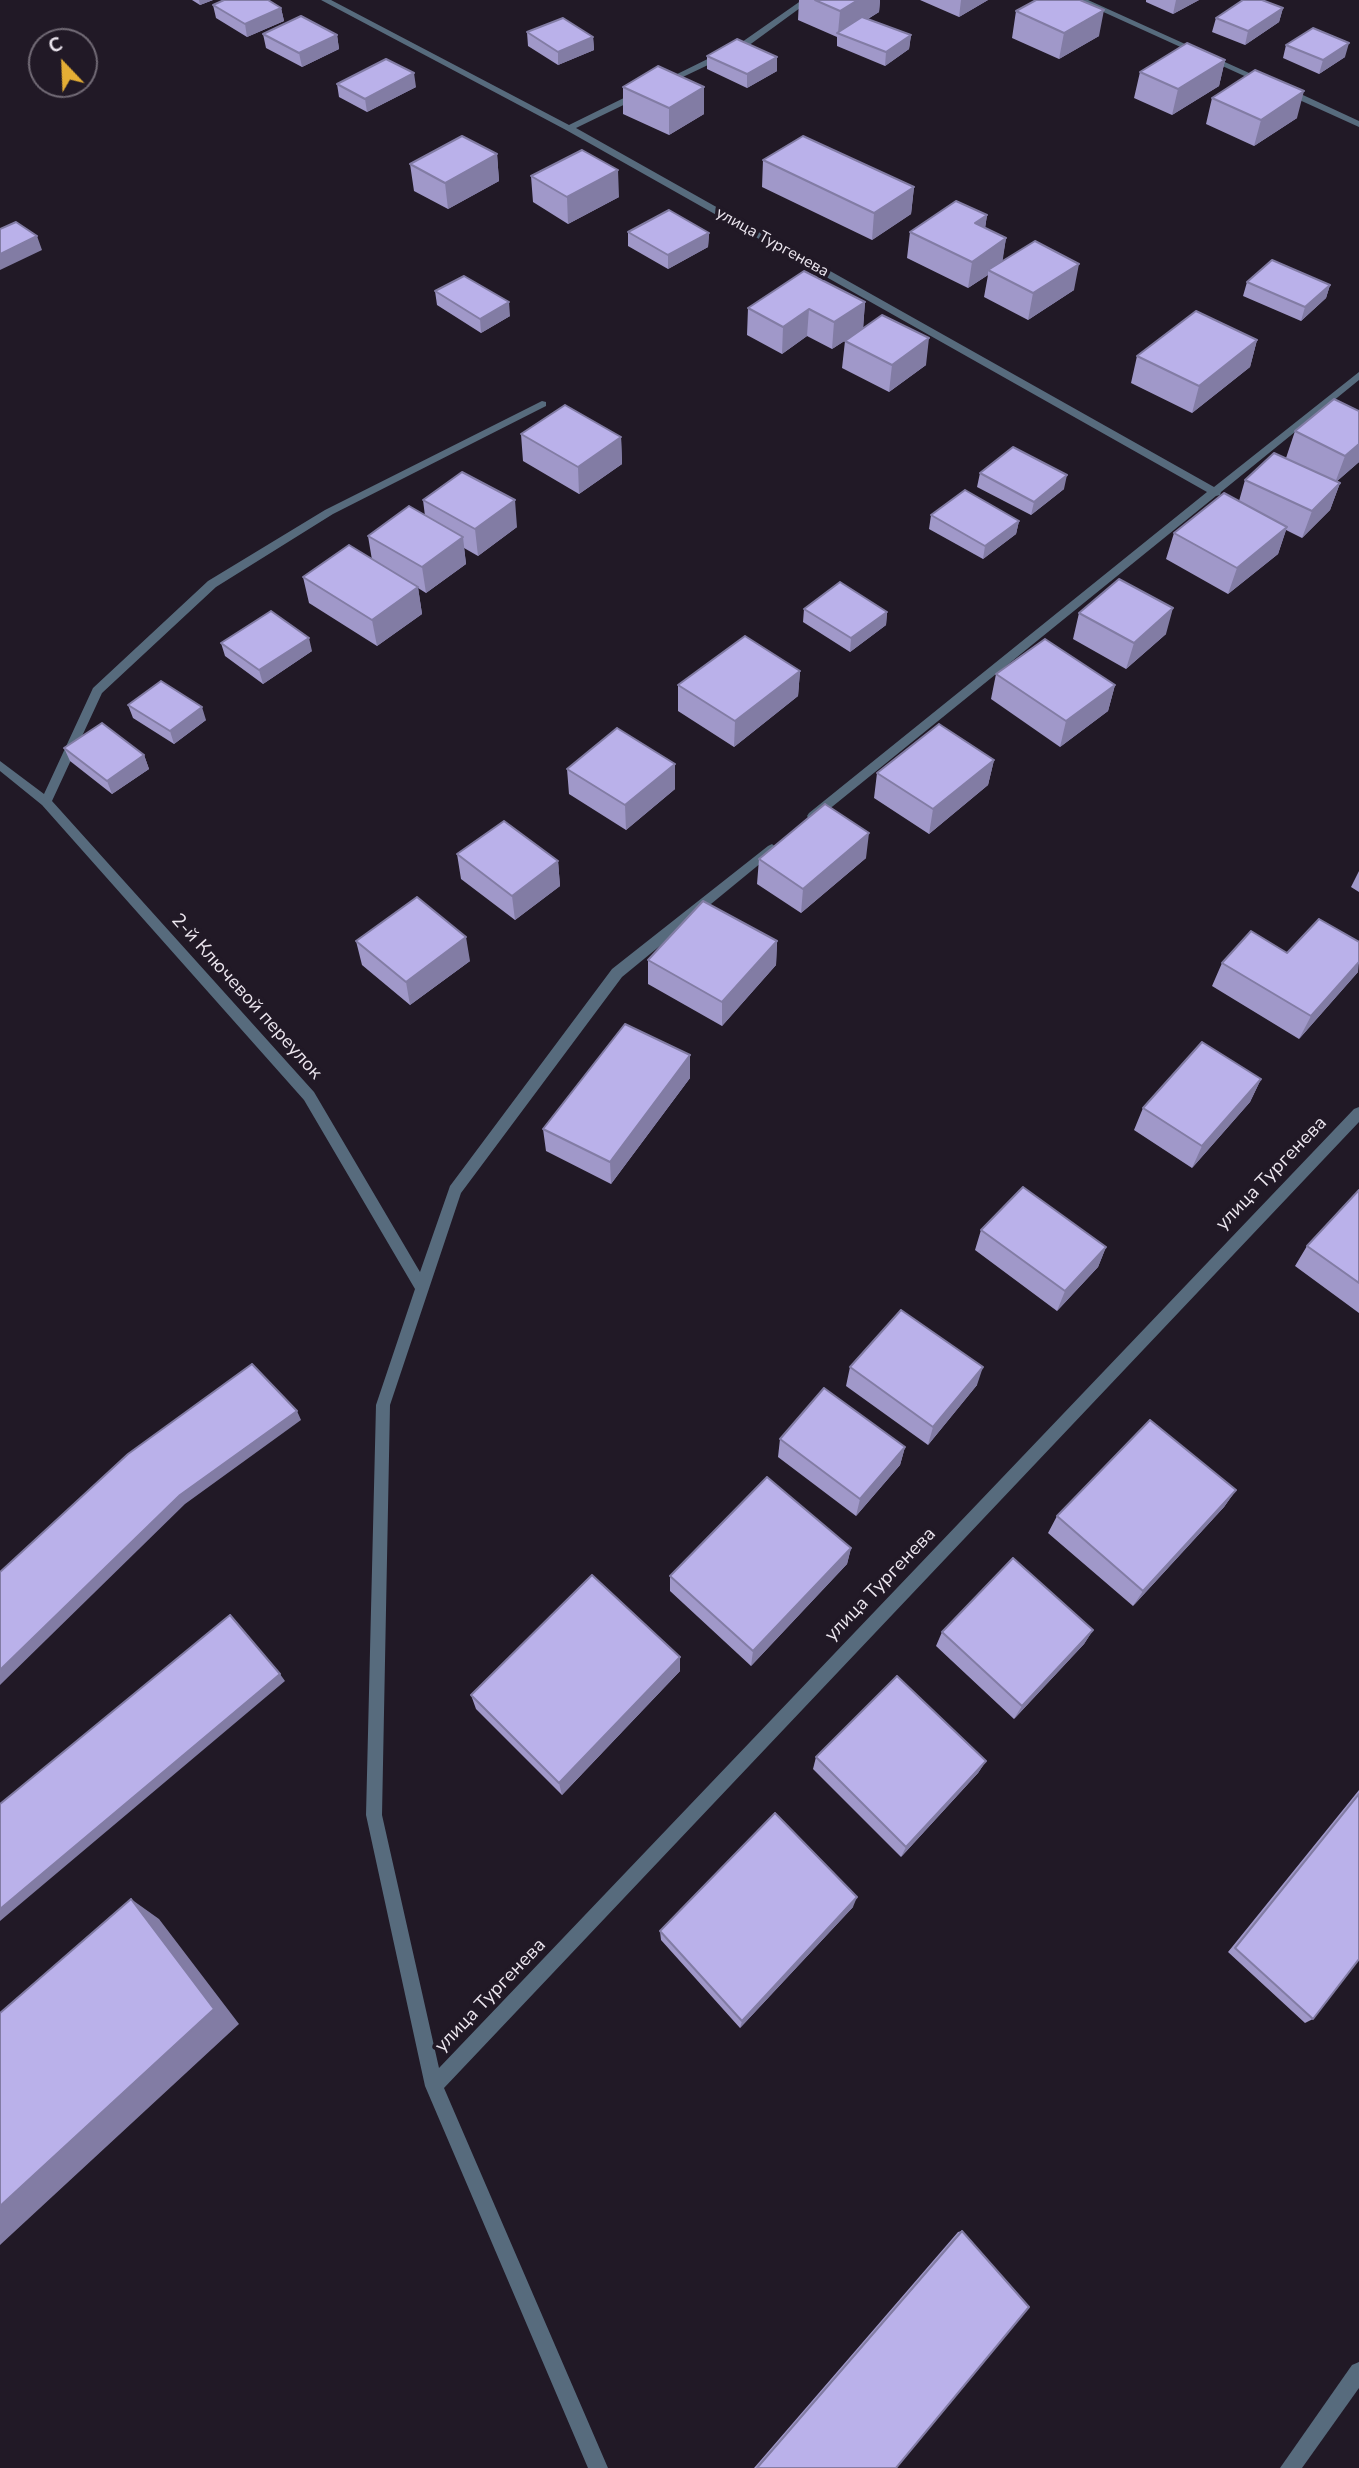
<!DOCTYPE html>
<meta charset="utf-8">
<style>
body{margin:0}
#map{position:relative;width:1359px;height:2468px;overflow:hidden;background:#211926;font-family:"Nunito Sans",sans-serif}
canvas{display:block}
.north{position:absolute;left:28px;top:28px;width:70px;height:70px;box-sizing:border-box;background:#211926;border:2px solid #726b76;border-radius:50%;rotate:337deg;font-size:19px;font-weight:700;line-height:28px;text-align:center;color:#ece6ef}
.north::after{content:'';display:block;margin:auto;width:24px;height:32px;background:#e4ae35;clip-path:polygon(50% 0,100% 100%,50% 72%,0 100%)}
</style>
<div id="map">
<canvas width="1359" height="2468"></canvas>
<div class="north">С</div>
</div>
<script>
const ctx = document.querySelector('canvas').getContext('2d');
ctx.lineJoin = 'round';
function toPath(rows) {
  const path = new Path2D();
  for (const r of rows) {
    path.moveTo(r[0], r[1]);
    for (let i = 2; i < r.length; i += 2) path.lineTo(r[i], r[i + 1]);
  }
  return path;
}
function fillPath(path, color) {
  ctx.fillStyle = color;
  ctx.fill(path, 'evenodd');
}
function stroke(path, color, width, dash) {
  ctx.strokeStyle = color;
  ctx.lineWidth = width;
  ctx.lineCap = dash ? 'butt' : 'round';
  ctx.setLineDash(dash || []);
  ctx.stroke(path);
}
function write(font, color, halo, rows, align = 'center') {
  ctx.font = font + ' "Nunito Sans",sans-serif';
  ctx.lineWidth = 7;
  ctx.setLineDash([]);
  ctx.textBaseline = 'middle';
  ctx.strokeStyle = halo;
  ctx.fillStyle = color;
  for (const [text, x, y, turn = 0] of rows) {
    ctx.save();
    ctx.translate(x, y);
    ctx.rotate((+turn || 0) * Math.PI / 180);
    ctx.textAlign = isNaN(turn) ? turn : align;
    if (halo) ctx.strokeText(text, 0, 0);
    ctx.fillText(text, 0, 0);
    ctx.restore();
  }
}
fillPath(toPath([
 [1359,2362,1359,2388,1302,2468,1280,2468,1352,2365,1359,2362]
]), '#576b7d');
fillPath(toPath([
 [321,0,331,0,569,125,636,92,642,92,642,96,576,128,1214,487,1359,372,1359,380,1221,492,1220,495,1216,496,817,819,809,819,807,816,809,813,1207,492,566,130,321,0],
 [802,0,811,0,748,46,666,85,659,83,742,42,802,0],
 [1077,0,1088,0,1269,82,1262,84,1077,0],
 [1284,89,1290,89,1359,121,1359,127,1284,93,1284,89],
 [542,401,546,402,546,406,333,514,216,587,102,693,52,801,314,1092,420,1272,450,1186,612,969,768,846,772,844,778,849,622,977,461,1193,390,1405,382,1815,439,2068,1354,1109,1359,1107,1359,1122,444,2088,608,2468,588,2468,425,2086,366,1815,376,1405,415,1289,304,1100,42,805,0,771,0,761,44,794,93,688,208,581,325,510,542,401]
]), '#576b7d');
fillPath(toPath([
 [192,0,213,0,200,5],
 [799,0,880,0,879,12,868,19,911,35,909,49,885,66,837,46,837,37,798,20],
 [920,0,988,0,959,17],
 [1146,0,1199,0,1173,14,1146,2],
 [213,5,281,8,284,21,247,37,216,18],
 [1283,8,1279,22,1245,45,1212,32,1216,18],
 [1016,11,1099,36,1059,59,1012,38],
 [527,32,593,37,594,50,558,65,528,46],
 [263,34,337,35,339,49,302,67,266,48],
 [1286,45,1345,57,1319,74,1283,58],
 [707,56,777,71,747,88,707,69],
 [1225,60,1219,86,1172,115,1134,98,1140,72],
 [337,84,416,87,367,112,339,97],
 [623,87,704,87,704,114,669,135,623,114],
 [1212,98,1297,118,1254,146,1206,124],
 [497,154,499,181,448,209,414,191,410,164],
 [763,160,914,187,911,214,872,240,762,187],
 [531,176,619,197,568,224,533,202],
 [987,215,985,228,1006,238,1002,261,1074,290,1028,320,984,297,988,275,968,288,907,258,910,232],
 [628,232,709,233,708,247,668,269,628,246],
 [1247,282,1330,285,1326,298,1301,321,1243,296],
 [435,291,510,316,481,333,437,305],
 [865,302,863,329,832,349,807,336,782,354,747,335,748,308],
 [1257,340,1250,367,1192,413,1131,383,1137,356],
 [845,341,926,365,889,392,842,368],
 [1359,411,1359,462,1337,481,1340,483,1330,510,1302,538,1286,530,1278,554,1228,594,1166,559,1174,533,1239,501,1245,480,1286,458,1295,431],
 [521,434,621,437,622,464,579,494,523,461],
 [980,473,1064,489,1031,515,977,487],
 [423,500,517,527,478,556,464,548,466,564,426,593,418,588,422,614,377,646,309,603,303,577,372,560,368,536,425,516],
 [931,515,1019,521,1016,534,983,559,929,529],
 [804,609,887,612,886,625,850,652,803,622],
 [1079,613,1166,634,1126,669,1073,639],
 [221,643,312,651,263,684,225,656],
 [800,671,798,696,734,747,678,711,678,685],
 [996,674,1115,685,1108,711,1060,747,991,699],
 [128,705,206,720,174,744,133,718],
 [64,748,144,755,149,769,112,794,70,761],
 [994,760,988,785,929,834,874,798,877,773],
 [675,764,675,789,626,830,569,794,567,769],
 [457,854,558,861,560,886,515,920,461,879],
 [866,858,801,913,757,884,759,859],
 [1359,871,1359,892,1351,887],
 [356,941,470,961,410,1005,362,965],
 [777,941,776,965,722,1026,648,984,648,960],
 [1287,953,1358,972,1299,1039,1212,986,1222,963],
 [690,1055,690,1078,611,1184,546,1151,543,1129],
 [1261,1079,1250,1102,1192,1168,1134,1130,1143,1108],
 [1359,1190,1359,1313,1295,1266,1307,1246],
 [981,1230,1106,1247,1098,1267,1057,1311,975,1250],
 [850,1367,977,1385,928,1445,846,1386],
 [780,1439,905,1447,900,1465,856,1516,778,1457],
 [1236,1490,1224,1507,1133,1606,1048,1533,1057,1516],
 [851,1548,847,1564,751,1666,670,1591,670,1576],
 [1093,1630,1084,1644,1014,1719,936,1646,942,1632],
 [680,1657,680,1671,562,1795,476,1709,471,1695],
 [816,1757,986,1761,978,1773,901,1857,813,1769],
 [1359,1790,1359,1959,1313,2019,1305,2023,1228,1952],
 [853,1907,740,2028,661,1940,660,1931],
 [962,2231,896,2468,754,2468,958,2232]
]), '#a098c9');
fillPath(toPath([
 [199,0,213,0,200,5],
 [858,0,880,0,879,12,842,34,838,33,840,11],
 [961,0,988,0,959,17],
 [1176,0,1199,0,1173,14],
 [281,8,284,21,247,37,245,24],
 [1283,8,1279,22,1245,45,1248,31],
 [1104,10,1099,36,1059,59,1064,33],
 [337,35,339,49,302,67,299,53],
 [911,35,909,49,885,66,886,52],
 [593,37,594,50,558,65,558,52],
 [1349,43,1345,57,1319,74,1323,60],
 [777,57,777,71,747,88,747,74],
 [1225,60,1219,86,1172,115,1178,89],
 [414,73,416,87,367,112,365,99],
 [704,87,704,114,669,135,669,108],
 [1304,91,1297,118,1254,146,1261,120],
 [497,154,499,181,448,209,445,183],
 [618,170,619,197,568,224,567,197],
 [914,187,911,214,872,240,874,213],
 [987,215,983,242,975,223],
 [709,233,708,247,668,269,668,255],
 [37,236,42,250,0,270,0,254],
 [1006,238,1002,265,988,270,988,275,968,288,972,262],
 [1079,264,1074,290,1028,320,1033,293],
 [1330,285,1326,298,1301,321,1305,307],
 [509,302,510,316,481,333,480,319],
 [865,302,863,329,832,349,834,322],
 [809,309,807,336,782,354,783,327],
 [929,338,926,365,889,392,892,365],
 [1257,340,1250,367,1192,413,1199,386],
 [621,437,622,464,579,494,578,467],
 [1359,444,1359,462,1335,483,1345,456],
 [1067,475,1064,489,1031,515,1034,502],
 [1340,483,1330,510,1302,538,1312,511],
 [515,500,517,527,478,556,475,529],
 [1019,521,1016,534,983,559,985,546],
 [1287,527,1278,554,1228,594,1237,568],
 [463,537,466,564,426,593,422,567],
 [418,587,422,614,377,646,372,620],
 [1173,608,1166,634,1126,669,1134,643],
 [887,612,886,625,850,652,851,638],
 [309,638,312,651,263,684,259,670],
 [800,671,798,696,734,747,735,721],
 [1115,685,1108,711,1060,747,1066,721],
 [202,707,206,720,174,744,170,731],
 [144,755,149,769,112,794,107,781],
 [994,760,988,785,929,834,933,809],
 [675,764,675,789,626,830,625,805],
 [869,833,866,858,801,913,803,889],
 [558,861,560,886,515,920,512,896],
 [466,937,470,961,410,1005,406,982],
 [777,941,776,965,722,1026,722,1002],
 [1359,962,1358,972,1299,1039,1311,1016],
 [690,1055,690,1078,611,1184,610,1162],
 [1261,1079,1250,1102,1192,1168,1202,1146],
 [1106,1247,1098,1267,1057,1311,1065,1291],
 [983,1367,977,1385,928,1445,933,1427],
 [297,1411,301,1420,185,1504,0,1685,0,1670,180,1495],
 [905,1447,900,1465,856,1516,860,1499],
 [1236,1490,1224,1507,1133,1606,1143,1591],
 [851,1548,847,1564,751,1666,753,1651],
 [1093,1630,1084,1644,1014,1719,1022,1706],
 [680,1657,680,1671,562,1795,559,1783],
 [280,1674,285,1681,0,1921,0,1909],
 [986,1761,978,1773,901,1857,906,1847],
 [857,1897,853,1907,740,2028,742,2021],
 [131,1899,159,1919,239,2024,0,2245,0,2206]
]), '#827ca4');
const building = toPath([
 [224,0,268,0,281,8,245,24,213,5,224,0],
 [815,0,858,0,840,11,815,0],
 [1036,0,1080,0,1104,10,1064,33,1016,11,1036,0],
 [1243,0,1262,0,1283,8,1248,31,1216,18,1243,0],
 [301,16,337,35,299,53,263,34,301,16],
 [862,17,911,35,886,52,837,33,862,17],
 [563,18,593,37,558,52,527,32,563,18],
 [1313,28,1349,43,1323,60,1286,45,1313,28],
 [737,39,777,57,747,74,707,56,737,39],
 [1187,43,1225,60,1178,89,1140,72,1187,43],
 [386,59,414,73,365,99,337,84,386,59],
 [658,66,704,87,669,108,623,87,658,66],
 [1255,70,1304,91,1261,120,1212,98,1255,70],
 [462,136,497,154,445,183,410,164,462,136],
 [803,136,914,187,874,213,763,160,803,136],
 [582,150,618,170,567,197,531,176,582,150],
 [956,201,987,215,975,223,1006,238,972,262,910,232,956,201],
 [669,210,709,233,668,255,628,232,669,210],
 [16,222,37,236,0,254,0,229,16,222],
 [1035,241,1079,264,1033,293,988,270,1035,241],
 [1272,260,1330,285,1305,307,1247,282,1272,260],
 [804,271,865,302,834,322,809,309,783,327,748,308,804,271],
 [464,276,509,302,480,319,435,291,464,276],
 [1196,311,1257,340,1199,386,1137,356,1196,311],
 [882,315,929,338,892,365,845,341,882,315],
 [1334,399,1359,411,1359,444,1345,456,1295,431,1334,399],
 [565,405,621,437,578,467,521,434,565,405],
 [1013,447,1067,475,1034,502,980,473,1013,447],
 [1274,453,1340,483,1312,511,1245,480,1274,453],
 [462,472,515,500,475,529,423,500,462,472],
 [965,490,1019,521,985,546,931,515,965,490],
 [1224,493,1287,527,1237,568,1174,533,1224,493],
 [409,506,463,537,422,567,368,536,409,506],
 [349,545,418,587,372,620,303,577,349,545],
 [1119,579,1173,608,1134,643,1079,613,1119,579],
 [840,582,887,612,851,638,804,609,840,582],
 [271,611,309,638,259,670,221,643,271,611],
 [745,636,800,671,735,721,678,685,745,636],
 [1045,639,1115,685,1066,721,996,674,1045,639],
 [161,681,202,707,170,731,128,705,161,681],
 [102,723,144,755,107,781,64,748,102,723],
 [939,724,994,760,933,809,877,773,939,724],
 [617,728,675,764,625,805,567,769,617,728],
 [825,804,869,833,803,889,759,859,825,804],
 [504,821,558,861,512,896,457,854,504,821],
 [417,897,466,937,406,982,356,941,417,897],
 [703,901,777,941,722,1002,648,960,703,901],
 [1319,919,1359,942,1359,962,1311,1016,1222,963,1251,931,1287,953,1319,919],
 [625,1024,690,1055,610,1162,543,1129,625,1024],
 [1202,1042,1261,1079,1202,1146,1143,1108,1202,1042],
 [1023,1187,1106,1247,1065,1291,981,1230,1023,1187],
 [1359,1190,1359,1283,1307,1246,1359,1190],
 [901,1310,983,1367,933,1427,850,1367,901,1310],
 [252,1364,297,1411,180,1495,0,1670,0,1572,128,1454,252,1364],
 [824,1388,905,1447,860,1499,780,1439,824,1388],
 [1150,1420,1236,1490,1143,1591,1057,1516,1150,1420],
 [767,1477,851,1548,753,1651,670,1576,767,1477],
 [1013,1558,1093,1630,1022,1706,942,1632,1013,1558],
 [592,1575,680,1657,559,1783,471,1695,592,1575],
 [230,1615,280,1674,0,1909,0,1804,230,1615],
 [897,1676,986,1761,906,1847,816,1757,897,1676],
 [1359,1794,1359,1959,1313,2019,1235,1948,1359,1794],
 [775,1813,857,1897,742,2021,660,1931,775,1813],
 [131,1899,214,2009,0,2206,0,2013,131,1899],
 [962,2231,1029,2307,896,2468,757,2468,962,2231]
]);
fillPath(building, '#bab1ea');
stroke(building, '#827ca4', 2);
write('16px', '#ece6ef', '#211926', [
 ["улица Тургенева",772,243,29]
]);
write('19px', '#ece6ef', '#211926', [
 ["2-й Ключевой переулок",246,997,48],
 ["улица Тургенева",1272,1174,-46],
 ["улица Тургенева",881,1585,-46],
 ["улица Тургенева",491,1996,-46]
]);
</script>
